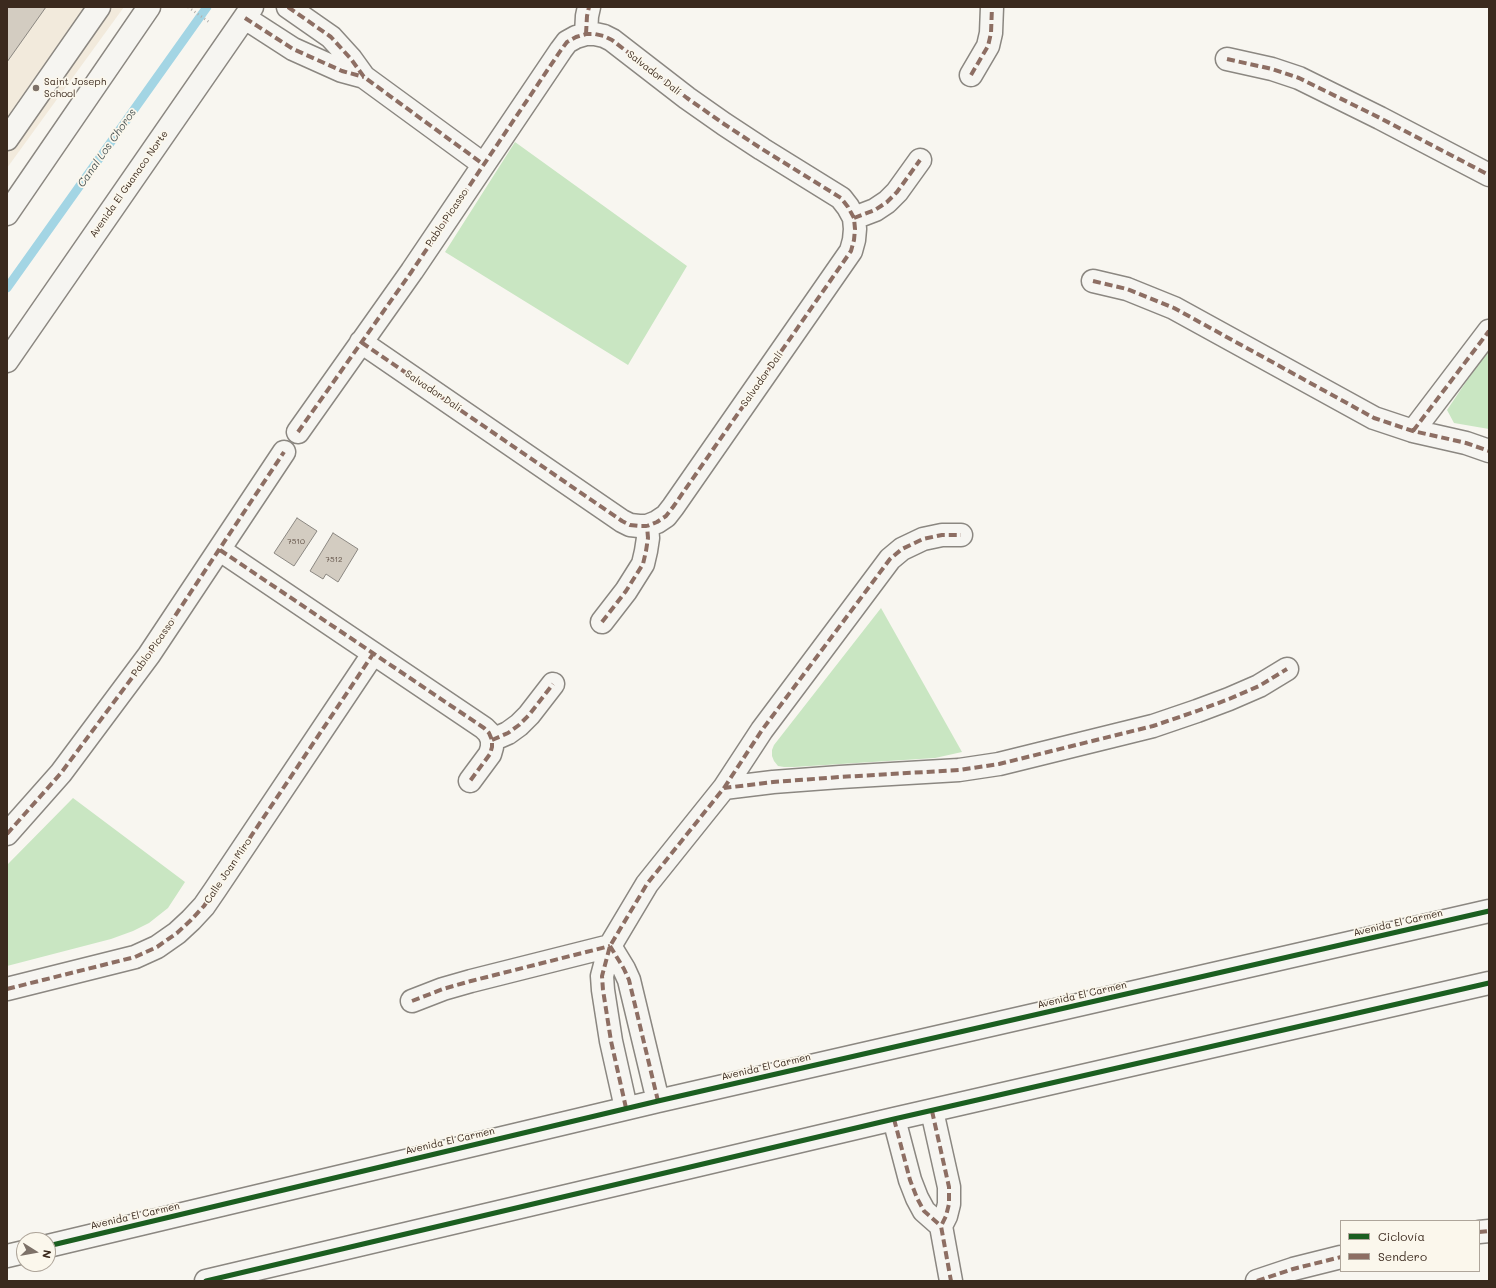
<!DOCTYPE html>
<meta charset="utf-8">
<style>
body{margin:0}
#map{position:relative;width:1496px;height:1288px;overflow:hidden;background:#f8f6f0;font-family:Mali,sans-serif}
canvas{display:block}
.frame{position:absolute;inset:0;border:8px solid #3b2a1e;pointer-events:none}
.legend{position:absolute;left:1340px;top:1220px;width:140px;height:52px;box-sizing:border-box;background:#fbf7ec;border:1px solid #aea59a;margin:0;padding:5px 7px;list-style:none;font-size:12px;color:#3b2a1e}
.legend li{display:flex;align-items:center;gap:8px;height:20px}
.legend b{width:20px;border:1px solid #aea59a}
.north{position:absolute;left:16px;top:1232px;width:40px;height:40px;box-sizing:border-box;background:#fbf7ec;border:1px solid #aea59a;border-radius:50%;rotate:101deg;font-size:11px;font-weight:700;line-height:16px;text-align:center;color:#3b2a1e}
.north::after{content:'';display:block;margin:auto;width:14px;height:18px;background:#7d7168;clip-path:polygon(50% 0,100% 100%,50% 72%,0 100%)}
</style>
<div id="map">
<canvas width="1496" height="1288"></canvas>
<div class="frame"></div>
<ul class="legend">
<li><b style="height:5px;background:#1b5e20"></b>Ciclovía</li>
<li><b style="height:5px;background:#8d6e63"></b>Sendero</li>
</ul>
<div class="north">N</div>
</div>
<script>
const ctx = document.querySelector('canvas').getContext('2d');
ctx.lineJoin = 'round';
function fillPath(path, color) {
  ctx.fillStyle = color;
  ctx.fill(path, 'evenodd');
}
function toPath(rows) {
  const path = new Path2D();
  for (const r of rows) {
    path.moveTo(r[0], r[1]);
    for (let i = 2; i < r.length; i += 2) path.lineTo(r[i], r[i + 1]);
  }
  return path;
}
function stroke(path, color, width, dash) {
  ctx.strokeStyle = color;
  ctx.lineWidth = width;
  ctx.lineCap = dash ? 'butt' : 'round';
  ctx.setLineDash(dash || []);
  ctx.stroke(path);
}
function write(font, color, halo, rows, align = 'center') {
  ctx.font = font + ' Mali,sans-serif';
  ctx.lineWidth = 3.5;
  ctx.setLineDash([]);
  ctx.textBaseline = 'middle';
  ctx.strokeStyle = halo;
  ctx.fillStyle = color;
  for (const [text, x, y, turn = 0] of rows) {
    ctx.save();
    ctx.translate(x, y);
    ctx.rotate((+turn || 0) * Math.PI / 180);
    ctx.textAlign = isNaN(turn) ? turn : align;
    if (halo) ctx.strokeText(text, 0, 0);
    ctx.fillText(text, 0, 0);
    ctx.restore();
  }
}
fillPath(toPath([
 [7,7,124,7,7,168]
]), '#f2eadc');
fillPath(toPath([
 [515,142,687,266,628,365,445,252],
 [1489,348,1489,429,1454,423,1447,410],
 [881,608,962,752,935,758,794,767,784,767,778,766,774,761,772,756,772,750,774,745],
 [73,798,185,882,168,908,149,923,133,931,111,939,7,966,7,865]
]), '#c9e6c2');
stroke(toPath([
 [7,288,207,7]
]), '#a3d5e4', 9);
const building = toPath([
 [7,7,46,7,7,62,7,7],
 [297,518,317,531,294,566,274,553,297,518],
 [333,533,358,549,338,582,326,574,323,579,310,571,333,533]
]);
fillPath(building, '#d3ccc1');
stroke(building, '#8b8781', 1);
const minor = toPath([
 [288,7,331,37,351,59,364,77,483,164],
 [245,18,293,49,342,71,364,77],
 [586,34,587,16,589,7],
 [1227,59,1272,69,1299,78,1380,118,1489,175],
 [971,75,988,46,991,33,992,7],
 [7,139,99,7],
 [7,214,149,7],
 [854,218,875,210,887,202,897,192,920,160],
 [1093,281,1127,289,1174,308,1374,418,1413,431,1466,443,1489,451],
 [7,361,252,7],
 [1413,431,1489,331],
 [298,432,412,271,561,50,567,42,576,37,586,34,595,34,604,36,612,40,687,98,724,124,762,149,841,198,848,207,854,218,855,229,854,240,851,251,673,507,666,516,657,522,647,526,639,526,630,525,622,521,361,342],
 [220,550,484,728,489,733,492,740,492,747,490,754,470,781],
 [602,622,626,591,643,564,646,551,648,538,647,526],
 [492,740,508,733,519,725,529,715,553,684],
 [724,788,762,730,890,559,902,549,923,539,942,535,961,535],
 [7,834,61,773,149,655,284,452],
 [610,946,624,969,629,980,658,1101],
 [7,989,135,957,157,947,177,933,191,920,204,906,215,890,373,654],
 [412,1001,443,989,471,981,610,946],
 [626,1108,611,1041,603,990,602,976,610,946,647,884,724,788,773,782,840,777,959,770,999,764,1153,726,1197,711,1229,699,1259,686,1287,669],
 [932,1111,949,1187,949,1204,946,1216,941,1226,951,1281],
 [894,1119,910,1180,917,1198,924,1211,941,1226],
 [1479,1232,1489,1231],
 [48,1246,658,1101,1489,911],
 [7,1256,24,1252],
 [206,1281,894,1119,1489,983],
 [1257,1281,1293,1269,1341,1257]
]);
stroke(minor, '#8b8781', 25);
stroke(toPath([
 [188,7,209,22]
]), '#b3b0ac', 2.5, [1, 3]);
stroke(minor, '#f6f5f1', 22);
stroke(toPath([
 [288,7,331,37,351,59,364,77,483,164],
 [245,18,293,49,342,71,364,77],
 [586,34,587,16,589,7],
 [1227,59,1272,69,1299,78,1380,118,1489,175],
 [971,75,988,46,991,33,992,7],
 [854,218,875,210,887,202,897,192,920,160],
 [1093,281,1127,289,1174,308,1374,418,1413,431,1466,443,1489,451],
 [1413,431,1489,331],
 [298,432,412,271,561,50,567,42,576,37,586,34,595,34,604,36,612,40,687,98,724,124,762,149,841,198,848,207,854,218,855,229,854,240,851,251,673,507,666,516,657,522,647,526,639,526,630,525,622,521,361,342],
 [220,550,484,728,489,733,492,740,492,747,490,754,470,781],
 [602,622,626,591,643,564,646,551,648,538,647,526],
 [492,740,508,733,519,725,529,715,553,684],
 [724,788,762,730,890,559,902,549,923,539,942,535,961,535],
 [7,834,61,773,149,655,284,452],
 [610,946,624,969,629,980,658,1101],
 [7,989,135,957,157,947,177,933,191,920,204,906,215,890,373,654],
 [412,1001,443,989,471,981,610,946],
 [626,1108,611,1041,603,990,602,976,610,946,647,884,724,788,773,782,840,777,959,770,999,764,1153,726,1197,711,1229,699,1259,686,1287,669],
 [932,1111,949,1187,949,1204,946,1216,941,1226,951,1281],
 [894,1119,910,1180,917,1198,924,1211,941,1226],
 [1479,1232,1489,1231],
 [1257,1281,1293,1269,1341,1257]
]), '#8d6e63', 4, [8, 4]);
stroke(toPath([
 [48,1246,658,1101,1489,911],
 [206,1281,894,1119,1489,983]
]), '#1b5e20', 5);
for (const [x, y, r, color] of [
 [36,88,4,"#7d7168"]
]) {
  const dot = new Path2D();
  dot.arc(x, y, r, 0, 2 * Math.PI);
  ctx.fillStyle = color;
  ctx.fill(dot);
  stroke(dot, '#fbf7ec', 1.5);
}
write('8px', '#615247', null, [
 ["7510",296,542],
 ["7512",334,560]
]);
write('10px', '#3b2a1e', '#fbf7ec', [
 ["Salvador Dalí",654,73,38],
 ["Avenida El Guanaco Norte",129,184,-55],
 ["Pablo Picasso",447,218,-56],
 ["Salvador Dalí",762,379,-55],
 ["Salvador Dalí",433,391,34],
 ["Pablo Picasso",153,648,-55],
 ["Calle Joan Miro",228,871,-56],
 ["Avenida El Carmen",1398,923,-13],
 ["Avenida El Carmen",1082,995,-13],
 ["Avenida El Carmen",766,1067,-13],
 ["Avenida El Carmen",450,1141,-13],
 ["Avenida El Carmen",135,1216,-13]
]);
write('10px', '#3b2a1e', '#fbf7ec', [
 ["Saint Joseph",44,82],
 ["School",44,94]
], 'left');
write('italic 11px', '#4f5958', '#fbf7ec', [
 ["Canal Los Choros",107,148,-55]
]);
</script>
